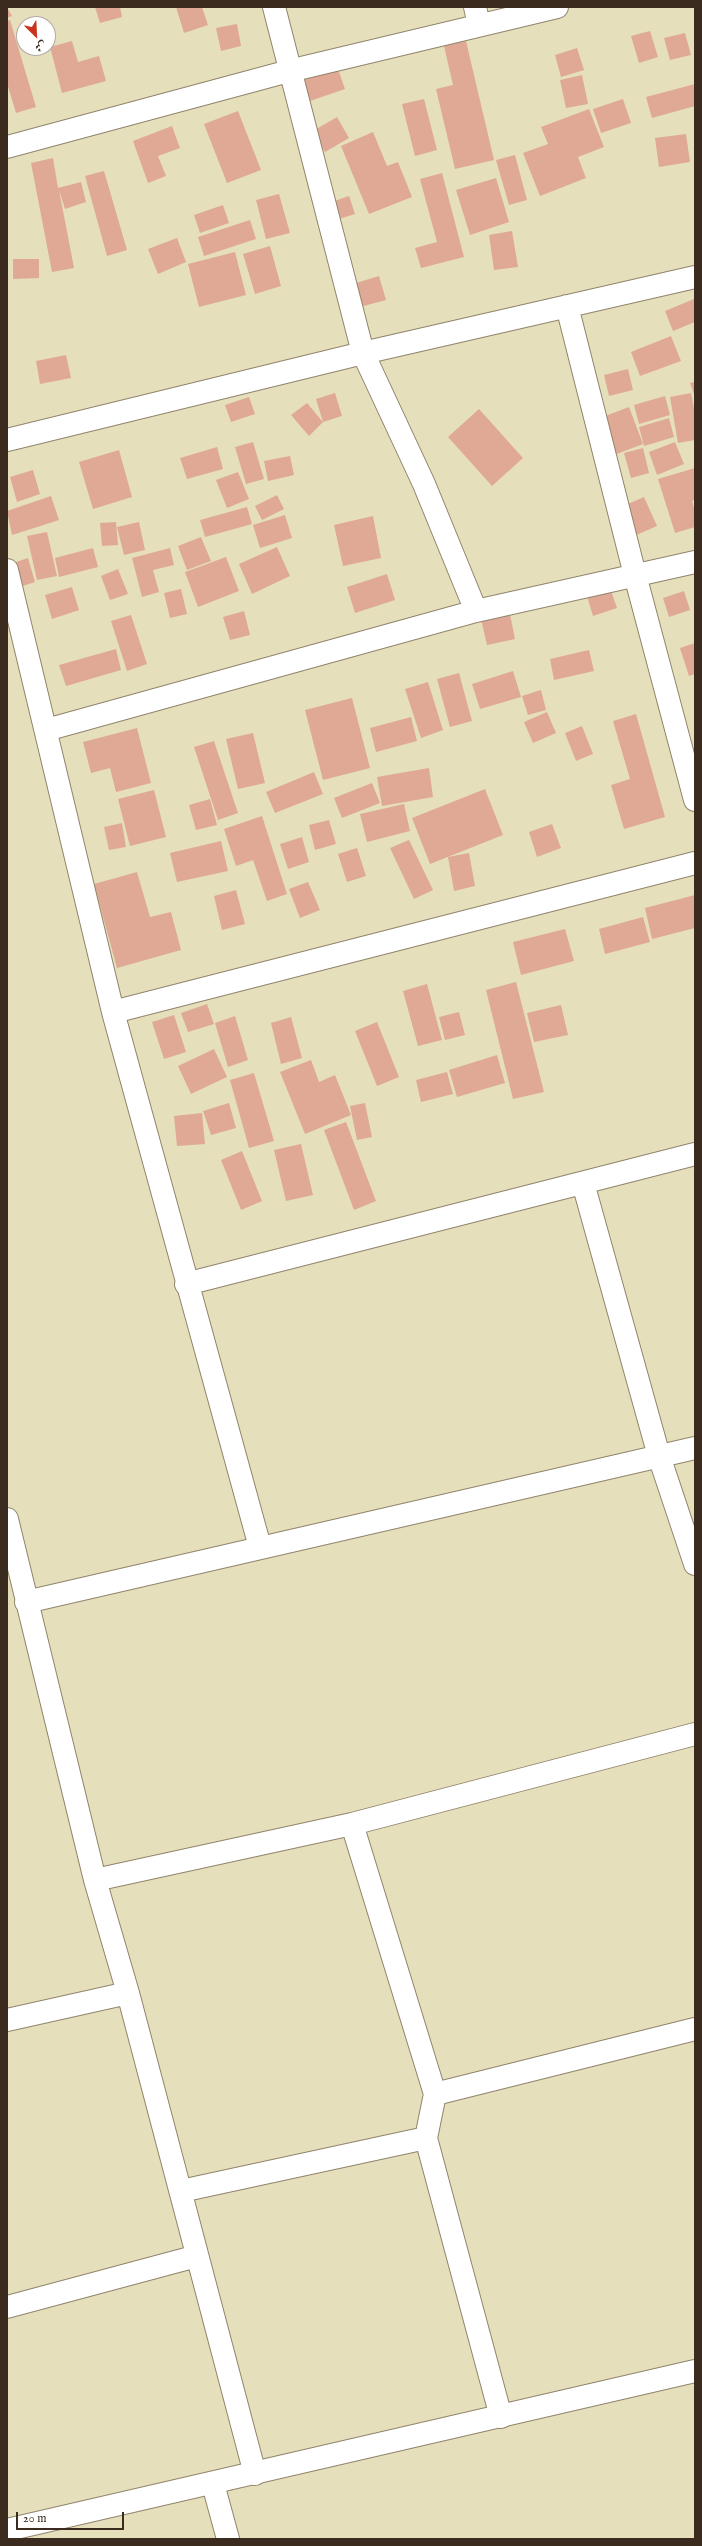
<!DOCTYPE html>
<meta charset="utf-8">
<style>
body{margin:0}
#map{position:relative;width:702px;height:2546px;overflow:hidden;background:#e6dfbb;font-family:"IM FELL English",Amiri,serif}
canvas{display:block}
.frame{position:absolute;inset:0;border:8px solid #3b2a1e;pointer-events:none}
.north{position:absolute;left:16px;top:16px;width:40px;height:40px;box-sizing:border-box;background:#fff;border:1px solid #b1aaa5;border-radius:50%;rotate:156deg;font-size:11px;font-weight:700;line-height:16px;text-align:center;color:#3b2a1e}
.north::after{content:'';display:block;margin:auto;width:14px;height:18px;background:#c8321e;clip-path:polygon(50% 0,100% 100%,50% 72%,0 100%)}
.scale{position:absolute;left:16px;top:2512px;width:108px;height:18px;box-sizing:border-box;border:2px solid #3b2a1e;border-top:0;padding-left:5px;font-size:12px;line-height:14px;white-space:nowrap;color:#3b2a1e;-webkit-text-stroke:3px #fff;paint-order:stroke}
</style>
<div id="map">
<canvas width="702" height="2546"></canvas>
<div class="frame"></div>
<div class="north">ش</div>
<div class="scale">20 m</div>
</div>
<script>
const ctx = document.querySelector('canvas').getContext('2d');
ctx.lineJoin = 'round';
function fillPath(path, color) {
  ctx.fillStyle = color;
  ctx.fill(path, 'evenodd');
}
function toPath(rows) {
  const path = new Path2D();
  for (const r of rows) {
    path.moveTo(r[0], r[1]);
    for (let i = 2; i < r.length; i += 2) path.lineTo(r[i], r[i + 1]);
  }
  return path;
}
function stroke(path, color, width, dash) {
  ctx.strokeStyle = color;
  ctx.lineWidth = width;
  ctx.lineCap = dash ? 'butt' : 'round';
  ctx.setLineDash(dash || []);
  ctx.stroke(path);
}
fillPath(toPath([
 [7,7,12,16,7,18],
 [95,7,120,7,122,17,100,23],
 [176,7,202,7,208,25,184,33],
 [10,20,36,107,16,113,7,83,7,21],
 [237,24,241,46,221,51,216,28],
 [650,31,658,57,639,63,631,36],
 [685,33,691,55,670,60,664,38],
 [72,41,78,62,99,56,106,81,62,93,50,47],
 [466,41,494,160,455,169,436,89,453,85,444,46],
 [577,48,584,70,561,77,555,55],
 [338,69,345,89,310,101,303,80],
 [582,75,588,104,566,108,560,80],
 [695,84,695,106,652,118,646,97],
 [424,99,437,150,415,156,402,104],
 [623,99,631,123,601,133,593,109],
 [589,109,604,147,578,157,586,178,540,196,523,153,548,144,541,127],
 [238,111,261,170,227,183,204,124],
 [337,117,349,138,325,152,313,131],
 [172,126,180,148,158,156,166,176,148,183,133,141],
 [373,132,387,166,398,162,412,197,369,214,341,146],
 [686,134,690,162,659,167,655,138],
 [515,155,527,200,509,205,496,160],
 [53,158,58,188,81,182,86,202,65,209,59,190,74,268,52,272,31,163],
 [104,171,127,250,107,256,85,176],
 [442,173,464,257,421,268,415,248,437,242,420,179],
 [496,178,509,222,470,235,456,190],
 [279,194,290,233,266,239,256,200],
 [349,196,355,214,329,222,323,205],
 [223,205,229,223,200,233,194,215],
 [250,220,256,239,204,256,198,237],
 [512,231,518,267,494,270,489,235],
 [177,238,186,262,158,274,148,249],
 [270,246,281,286,255,294,243,254],
 [235,252,246,295,199,307,188,264],
 [13,259,39,259,39,278,13,279],
 [379,276,386,300,360,307,353,284],
 [694,299,695,322,673,331,665,311],
 [671,336,681,361,640,376,631,352],
 [66,355,71,378,40,384,36,361],
 [628,369,633,390,609,396,604,375],
 [695,382,695,397,690,383],
 [335,393,342,416,323,422,309,436,291,415,307,403,323,422,316,399],
 [691,393,695,414,695,440,678,443,670,397],
 [665,396,670,415,639,424,634,405],
 [249,397,255,414,231,422,225,405],
 [629,407,643,444,614,455,600,418],
 [479,409,523,458,492,486,448,437],
 [669,418,674,437,644,446,639,427],
 [253,442,264,479,246,484,235,447],
 [675,442,684,464,657,475,649,452],
 [217,447,223,469,187,479,180,458],
 [643,448,649,473,631,478,624,453],
 [119,450,132,497,93,509,79,462],
 [290,456,294,475,268,481,264,461],
 [695,468,695,500,692,501,695,511,695,527,675,533,658,479],
 [33,470,40,494,17,502,10,477],
 [238,472,249,499,227,508,216,480],
 [277,495,284,509,262,520,255,506],
 [51,496,59,520,12,535,7,511],
 [644,497,657,526,634,536,621,507],
 [247,507,252,524,205,537,200,520],
 [285,515,292,538,260,548,253,525],
 [373,516,381,558,343,566,334,525],
 [116,522,118,545,102,546,100,523],
 [139,522,145,550,124,555,117,527],
 [47,532,57,576,37,580,27,536],
 [201,537,211,561,187,570,178,546],
 [277,547,290,576,252,594,239,564],
 [93,548,98,567,59,577,55,558],
 [170,548,174,565,153,570,159,592,142,597,132,558],
 [7,555,10,564,28,558,35,582,7,591],
 [226,557,239,591,198,607,185,572],
 [118,569,128,594,110,600,101,576],
 [387,574,395,600,355,613,347,587],
 [72,587,79,610,52,619,45,595],
 [610,588,617,608,593,616,587,596],
 [181,589,187,614,170,618,164,593],
 [684,591,690,610,669,617,663,598],
 [509,609,515,639,487,645,480,615],
 [244,611,250,635,230,640,223,617],
 [131,615,147,664,127,671,111,621],
 [695,643,695,674,689,676,680,648],
 [116,649,121,670,66,686,59,665],
 [589,650,594,671,554,680,550,659],
 [513,671,521,697,480,709,472,684],
 [459,673,472,721,450,727,437,679],
 [428,682,443,730,421,738,405,689],
 [541,690,546,710,528,715,522,696],
 [352,698,370,768,323,780,305,710],
 [547,712,556,733,533,743,524,722],
 [636,714,665,817,624,829,611,785,630,779,613,721],
 [411,717,417,741,376,752,370,728],
 [582,726,593,754,576,761,565,733],
 [137,728,151,783,116,792,110,768,91,773,83,742],
 [253,733,265,783,238,789,226,739],
 [214,741,238,813,218,820,194,747],
 [429,768,433,797,382,806,377,777],
 [314,772,323,794,275,813,266,792],
 [372,783,380,803,342,818,334,798],
 [485,789,503,835,430,864,412,818],
 [154,790,166,837,130,846,118,799],
 [210,799,217,825,196,830,189,805],
 [404,804,410,831,367,842,360,814],
 [262,816,287,894,267,901,253,860,236,866,224,829],
 [329,820,336,844,315,850,309,825],
 [122,823,126,847,109,850,104,827],
 [552,824,561,848,537,857,529,832],
 [302,837,309,862,288,869,280,844],
 [409,840,433,890,414,899,390,848],
 [221,841,228,871,177,882,170,853],
 [357,848,366,876,347,882,338,854],
 [469,853,475,886,454,891,448,857],
 [137,872,150,917,171,912,181,950,117,968,94,884],
 [308,882,320,910,300,918,289,889],
 [236,890,245,924,222,930,214,896],
 [695,895,695,928,652,939,645,908],
 [643,917,650,942,605,954,599,929],
 [565,929,574,961,521,975,513,942],
 [516,982,544,1092,513,1099,486,990],
 [427,984,442,1040,418,1046,403,991],
 [207,1004,214,1024,188,1032,181,1013],
 [561,1005,568,1035,534,1042,527,1013],
 [459,1012,465,1035,445,1040,439,1017],
 [174,1015,186,1052,164,1059,152,1022],
 [235,1016,248,1060,228,1067,215,1023],
 [291,1017,302,1058,281,1064,271,1023],
 [377,1022,399,1077,377,1086,355,1031],
 [214,1049,227,1077,191,1094,178,1066],
 [497,1055,505,1083,457,1097,449,1070],
 [311,1060,319,1082,335,1075,351,1115,305,1134,280,1072],
 [447,1072,453,1094,421,1102,416,1080],
 [254,1073,274,1141,249,1148,230,1080],
 [229,1103,236,1128,211,1135,203,1111],
 [365,1103,372,1137,357,1140,350,1106],
 [202,1113,205,1144,177,1146,174,1116],
 [346,1122,376,1201,354,1210,324,1130],
 [301,1144,313,1195,286,1201,274,1150],
 [242,1151,262,1201,241,1210,221,1160]
]), '#dfa996');
const street = toPath([
 [274,7,363,353,424,484,476,611],
 [475,7,479,25],
 [7,147,289,71,557,7],
 [567,306,635,575,695,800],
 [7,440,363,353,695,277],
 [7,570,113,1012,260,1547],
 [46,730,476,611,695,562],
 [113,1012,695,863],
 [583,1183,659,1456,695,1564],
 [186,1284,695,1154],
 [7,1519,95,1880,128,1993,255,2474],
 [26,1602,695,1448],
 [352,1824,435,2094,426,2138,501,2417],
 [95,1880,352,1824,695,1734],
 [7,2020,128,1993],
 [435,2094,695,2029],
 [181,2191,426,2138],
 [7,2307,197,2256],
 [213,2484,228,2539]
]);
const secondary = toPath([
 [7,2530,695,2371]
]);
stroke(street, '#90846c', 24);
stroke(secondary, '#90846c', 24);
stroke(street, '#fff', 22);
stroke(secondary, '#fff', 22);
</script>
